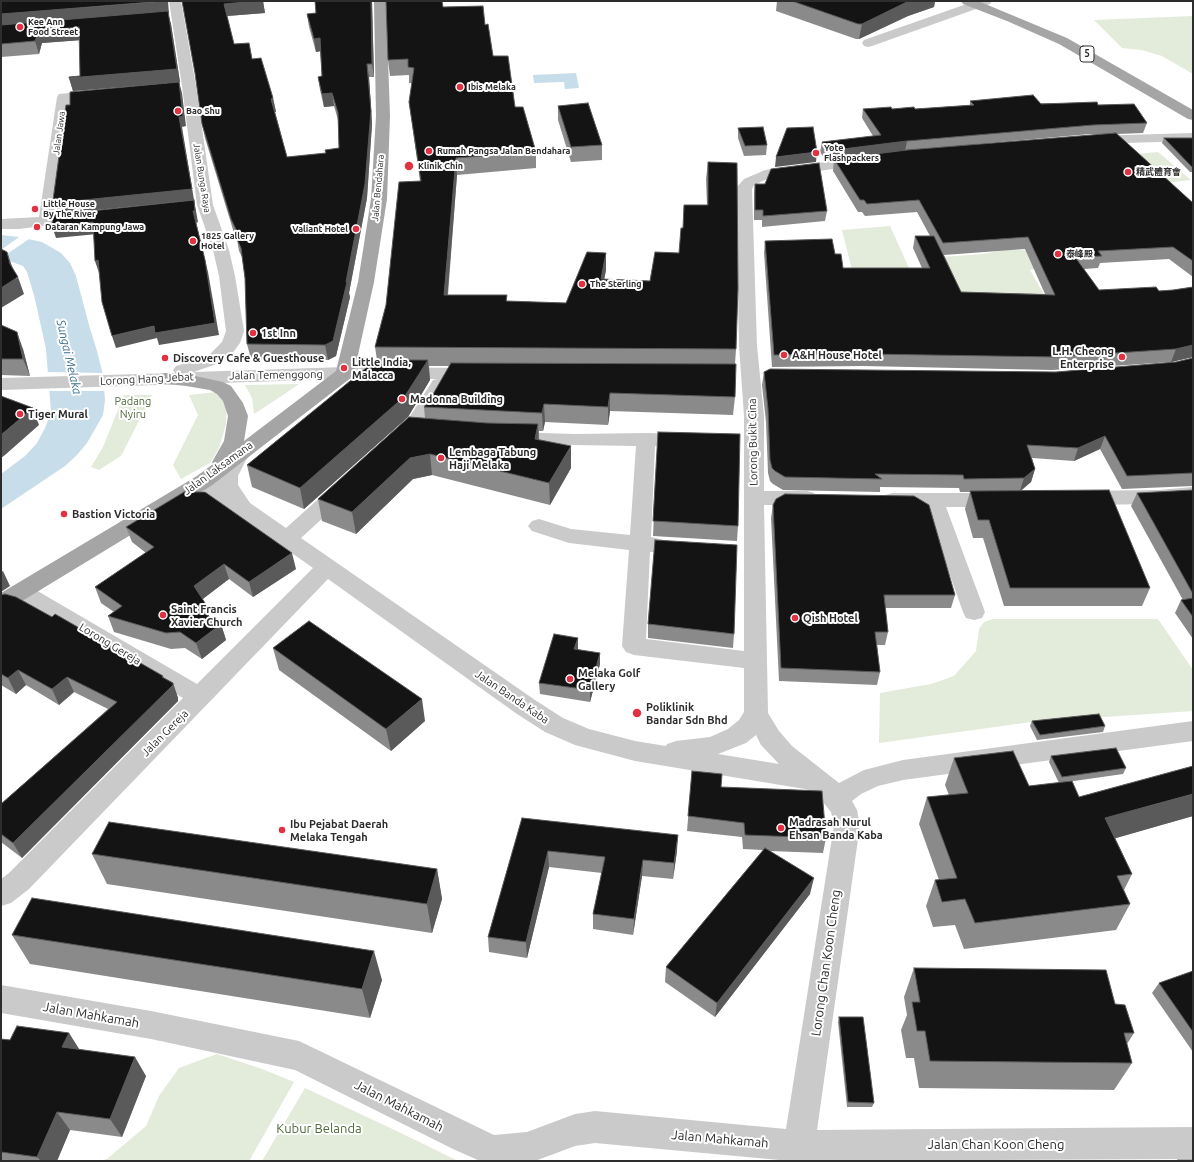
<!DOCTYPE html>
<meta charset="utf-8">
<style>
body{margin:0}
#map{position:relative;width:1194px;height:1162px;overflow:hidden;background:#fff;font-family:Ubuntu,sans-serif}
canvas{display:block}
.frame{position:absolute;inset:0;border:2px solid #2d2d2d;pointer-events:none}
</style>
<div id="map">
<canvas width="1194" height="1162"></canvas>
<div class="frame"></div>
</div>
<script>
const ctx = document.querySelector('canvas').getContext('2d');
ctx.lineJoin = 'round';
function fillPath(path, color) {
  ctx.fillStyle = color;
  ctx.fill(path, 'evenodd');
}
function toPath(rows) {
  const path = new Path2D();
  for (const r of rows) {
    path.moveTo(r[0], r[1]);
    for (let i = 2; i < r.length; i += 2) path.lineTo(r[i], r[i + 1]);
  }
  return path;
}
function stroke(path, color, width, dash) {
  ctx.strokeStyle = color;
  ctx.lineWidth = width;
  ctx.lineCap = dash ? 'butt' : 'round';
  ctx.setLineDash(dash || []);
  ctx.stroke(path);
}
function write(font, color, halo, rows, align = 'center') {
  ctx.font = font + ' Ubuntu,"Noto Sans SC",sans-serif';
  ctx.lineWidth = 4;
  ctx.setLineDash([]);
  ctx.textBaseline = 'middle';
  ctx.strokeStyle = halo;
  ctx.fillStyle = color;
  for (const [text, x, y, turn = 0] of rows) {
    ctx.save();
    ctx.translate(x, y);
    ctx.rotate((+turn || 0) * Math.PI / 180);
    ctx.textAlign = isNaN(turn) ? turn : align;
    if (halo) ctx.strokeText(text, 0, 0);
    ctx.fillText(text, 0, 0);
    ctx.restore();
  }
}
fillPath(toPath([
 [1193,16,1193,74,1162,56,1142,50,1122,48,1094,20],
 [1158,152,1191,180,1156,184,1125,155],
 [890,226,913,277,854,278,842,230],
 [1004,250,1027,250,1040,268,1030,270,1046,298,959,297,942,257,983,254],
 [299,384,280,397,254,414,252,398,245,385],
 [217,392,227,404,226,424,219,448,210,463,181,479,173,465,198,415,189,395],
 [124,395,152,395,121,456,99,470,91,467,103,447],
 [993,619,1158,619,1193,670,1193,711,1031,722,879,743,880,693,931,684,954,676,976,651,979,629,984,622],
 [217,1054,262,1069,294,1082,249,1161,99,1161,107,1159,146,1126,159,1096,179,1068],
 [305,1088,401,1133,458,1161,262,1161]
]), '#e3ebdb');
fillPath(toPath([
 [576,73,579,88,565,89,564,82,534,83,533,75],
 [1,235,19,237,42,242,61,253,70,263,76,276,89,325,97,351,103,375,105,400,103,415,87,443,77,455,65,466,1,509,1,474,25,456,37,443,45,428,51,412,46,349,34,295,27,272,23,266,1,258]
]), '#c7ddea');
fillPath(toPath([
 [22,235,32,237,1,258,1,250],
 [46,372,104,373,106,391,48,391]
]), '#fff');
fillPath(toPath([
 [169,1,181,1,196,86,213,205,229,250,235,276,244,331,240,343,231,355,222,362,194,372,345,367,475,368,482,370,484,374,482,378,475,380,443,379,447,380,449,384,433,413,423,426,404,443,397,445,390,443,387,439,409,418,433,380,437,379,345,379,1,390,1,378,175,373,173,370,176,366,197,360,210,354,222,342,226,331,219,276,213,250,197,205,182,86,169,1],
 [975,1,992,1,990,4,872,46,868,47,864,46,862,43,864,40,975,1],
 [99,90,104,91,106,94,104,97,70,101,55,216,66,217,68,220,66,223,19,229,1,229,1,219,39,217,57,97,59,94,99,90],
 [1193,133,1193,141,1092,144,1087,143,1085,140,1087,137,1092,136,1193,133],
 [863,157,868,158,870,161,868,164,769,178,754,185,752,189,757,346,764,416,764,491,807,491,814,493,817,498,814,503,807,505,764,505,768,713,779,731,792,746,839,783,864,770,903,760,1193,721,1193,741,903,780,878,786,861,794,852,801,857,810,860,825,817,1130,1193,1127,1193,1159,790,1161,595,1143,575,1146,535,1161,480,1161,453,1149,295,1070,151,1039,1,1013,1,985,151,1011,299,1041,494,1135,527,1132,575,1114,595,1111,786,1129,834,825,831,812,815,792,805,789,635,761,575,745,545,732,517,714,328,579,29,889,11,903,1,906,1,879,9,873,183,698,13,598,10,592,13,586,21,584,29,586,197,684,313,568,197,486,194,481,197,476,204,474,211,476,218,481,218,476,231,453,241,443,248,441,255,443,258,447,246,460,238,476,238,485,250,503,286,528,335,484,342,482,349,484,352,489,349,494,301,538,535,700,563,718,589,729,635,741,666,746,667,744,676,741,710,737,728,729,739,720,744,712,744,668,634,655,626,652,622,646,629,550,569,543,532,531,528,526,532,521,539,519,571,529,630,535,636,446,510,444,503,442,500,438,503,434,510,432,575,434,646,433,687,434,694,436,697,440,694,444,687,446,655,446,651,537,664,540,667,545,664,550,656,552,650,552,646,639,744,651,744,416,739,346,736,188,744,179,765,170,863,157],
 [756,735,761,745,779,764,718,754,746,743,756,735],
 [1193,487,1193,501,1158,504,1082,505,1075,503,1072,498,1075,493,1082,491,1158,490,1193,487],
 [892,493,997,493,1004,495,1007,500,1004,505,997,507,946,507,985,612,982,618,974,620,966,618,963,612,926,507,892,507,885,505,882,500,885,495,892,493]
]), '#cacaca');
fillPath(toPath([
 [374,1,386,1,390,116,387,199,374,282,354,373,352,377,211,486,9,609,1,611,1,593,197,476,213,464,212,462,224,441,228,416,223,401,217,394,210,390,186,386,158,383,156,379,158,375,165,373,186,374,223,382,231,386,243,403,248,416,244,441,336,371,358,282,371,199,376,116,374,1],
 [961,1,978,1,1067,38,1193,110,1193,120,1188,119,1059,44,1007,21,963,4,961,1]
]), '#a5a5a5');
fillPath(toPath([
 [1,1,169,14,168,14,171,24,180,82,73,91,69,78,80,76,80,40,42,43,39,54,1,57],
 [182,1,263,1,265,13,227,16,234,44,252,59,273,98,276,112,275,112,287,157,326,153,339,148,338,120,334,106,324,107,320,90,318,77,322,76,320,51,316,52,309,27,307,14,316,13,315,1,372,1,374,77,369,77,372,124,367,198,349,293,350,297,336,356,328,360,251,359,247,344,245,278,242,257,239,251,237,239,234,233,205,138,202,124,195,73],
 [777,1,935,1,934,7,908,16,859,39,856,39,776,11],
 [443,7,485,25,493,56,515,107,536,152,536,168,457,175,448,295,507,295,507,301,566,303,606,253,606,270,604,279,650,281,679,253,683,228,707,205,706,179,708,162,736,349,735,364,735,397,733,415,610,411,608,425,545,422,543,431,539,431,539,440,571,468,550,505,432,475,413,479,356,534,322,521,318,499,425,418,424,407,432,396,449,366,429,366,430,380,408,417,304,509,252,487,247,465,377,360,375,347,420,181,409,102,412,83,409,83,409,75,390,76,388,60],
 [970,101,1098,105,1147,123,1143,133,1117,134,1193,203,1193,277,1169,259,1100,263,1098,268,1084,269,1099,290,1159,291,1173,290,1193,287,1193,357,1171,362,1052,370,863,366,772,367,764,253,765,241,835,254,843,268,922,268,913,248,915,236,930,236,917,212,865,216,862,212,858,212,833,171,834,160,826,161,820,152,822,142,873,136,862,118,863,109,915,109,970,105],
 [1090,134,1108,134,966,145],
 [1025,249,1045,294,961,292,944,255],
 [558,106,602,145,602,160,571,162,558,120],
 [738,128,767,145,766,155,744,156,738,138],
 [1164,138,1193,138,1193,172,1190,172,1162,143],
 [755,184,827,211,825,221,762,227,762,220,754,220,754,194],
 [1,325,23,349,30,376,1,375],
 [1193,358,1193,486,1122,489,1100,449,1074,461,1032,458,1035,469,1031,482,1021,491,1150,588,1142,606,1004,606,983,538,973,538,965,509,970,492,960,492,959,488,880,487,880,492,783,490,773,484,770,481,768,473,766,422,762,385,764,372,1056,372,1176,362],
 [658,432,738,526,737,541,653,536],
 [1193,490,1193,639,1175,613,1181,600,1183,600,1131,506,1137,493],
 [773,505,955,595,951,608,885,608,888,632,885,645,877,645,880,672,877,685,779,681,771,518],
 [126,527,296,569,253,597,229,579,202,599,209,616,221,624,226,640,202,659,185,648,171,649,114,632,108,616,114,612,101,603,95,587,146,553,132,542],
 [1,595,52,617,163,676,163,678,173,683,178,698,178,701,22,858,1,842,1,804,108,709,74,692,59,705,26,685,16,694,1,685],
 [648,624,734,634,733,648,648,638],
 [273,648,425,721,391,751,279,670],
 [578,649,600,664,590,702,540,694,539,683],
 [1032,721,1105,726,1103,732,1037,740,1030,726],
 [1051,756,1126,768,1123,774,1060,783,1079,797,1193,816,1115,838,1132,874,1124,890,1130,904,1116,930,964,949,955,925,933,927,926,906,935,880,939,880,919,824,927,797,949,795,945,785,954,758,1029,786,1059,783,1049,762],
 [692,771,721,787,826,838,823,853,770,851,810,894,715,1017,665,982,666,967,763,850,743,849,742,837,687,831],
 [522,818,677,851,673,879,642,876,633,935,593,929,593,914,602,873,549,867,527,958,489,952,488,937],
 [92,854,437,869,442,899,432,933,107,884],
 [12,935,382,980,370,1018,30,964],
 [914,968,1115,1004,1134,1033,1127,1044,1132,1063,1114,1090,919,1088,914,1058,906,1058,901,1030,907,1015,904,997],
 [1193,971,1193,1052,1152,993,1159,983],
 [839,1017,874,1103,872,1107,847,1107,838,1022],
 [69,1033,79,1050,146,1076,122,1137,70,1130,57,1161,1,1161,1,1039,10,1040]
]), '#8a8a8a');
fillPath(toPath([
 [168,1,169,14,168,14,171,24,180,82,73,91,69,78,177,69,168,14,1,26,1,14],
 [257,1,263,1,265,13,227,16,224,4],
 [371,1,372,1,374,77,372,64],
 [909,1,935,1,934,7,908,16,859,39,862,24],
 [79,27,83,40,42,43,39,54,35,41,39,31],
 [320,38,322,51,316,52,314,39],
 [367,64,369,77,372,124,367,198,349,293,350,297,336,356,328,360,325,345],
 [179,82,182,93,186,126,182,127,194,200,58,214,54,203,179,117],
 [332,93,334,106,324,107,322,94],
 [273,98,276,112,274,112,271,99],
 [907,141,905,151,826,161,827,151],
 [817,152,816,162,775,167,776,157],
 [456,158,457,175,446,313,444,295],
 [194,200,198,222,196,223,208,272,219,335,159,345,157,338,116,348,112,336,154,326,193,211],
 [93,222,97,234,56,238,52,226],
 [7,252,13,269,16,279,18,277,24,294,1,308,1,288,10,264],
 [606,253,606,270,601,297,601,279],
 [98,260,99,273,95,261],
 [17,332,23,349,30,376,23,359],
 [1193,345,1193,357,1171,362,1176,349],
 [428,360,430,380,408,417,304,509,300,488],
 [610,393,610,411,608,425,608,407],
 [544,404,545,422,543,431,542,413],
 [33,408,39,425,5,455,1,458,1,435],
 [538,424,539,446,535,439],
 [1105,436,1100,449,1074,461,1078,448],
 [571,446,571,468,550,505,549,483],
 [430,454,432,475,413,479,356,534,352,512,410,458],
 [1035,469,1031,482,1020,491,1024,478],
 [292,553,296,569,253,597,249,582],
 [224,564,229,579,199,602,194,586],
 [3,571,10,586,1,592,1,572],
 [205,603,210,619,204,613],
 [221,624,226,640,202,659,196,643],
 [578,638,578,649,575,660,574,649],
 [600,653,600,664,590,702,590,690],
 [18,670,26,685,16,694,8,678],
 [163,676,168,690,173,683,178,698,178,701,22,858,13,843],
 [67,677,74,692,59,705,52,689],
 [422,699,425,721,391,751,386,729],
 [1193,794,1193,816,1092,845,1105,818],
 [678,835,677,851,673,879,674,863],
 [548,851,549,867,527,958,526,942],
 [643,860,642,876,633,935,634,919],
 [437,869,442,899,432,933,427,904],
 [814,878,810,894,715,1017,717,1003],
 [374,951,382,980,370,1018,362,989],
 [69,1033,81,1052,62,1047],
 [135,1057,146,1076,122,1137,110,1119],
 [57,1112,70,1130,57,1161,41,1161,37,1157]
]), '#5a5a5a');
const building = toPath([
 [1,1,166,1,1,14,1,1],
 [182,1,257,1,224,4,234,44,249,43,252,59,261,58,273,98,271,99,287,157,326,153,325,150,339,148,338,113,332,93,322,94,318,77,322,76,320,38,314,39,307,14,316,13,315,1,371,1,372,64,367,64,371,111,365,184,346,282,347,282,333,341,325,345,247,344,245,278,241,248,236,237,239,236,231,219,202,124,195,73,182,1],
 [386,1,442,1,443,7,483,6,485,25,488,24,493,56,508,56,515,107,523,107,536,152,456,158,444,295,507,295,506,301,566,303,587,252,606,253,601,279,650,281,655,252,679,253,681,228,683,228,684,205,708,205,708,162,737,163,738,288,736,349,375,347,386,305,399,182,421,181,409,102,414,68,408,67,408,59,388,60,386,1],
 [792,1,909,1,862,24,858,24,792,1],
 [168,11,177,69,69,78,69,77,80,76,79,27,39,31,35,41,1,44,1,25,168,11],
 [179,82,183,116,179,117,192,189,54,203,53,200,66,105,70,105,70,92,179,82],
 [1033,95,1041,104,1097,102,1098,105,1134,104,1147,123,1093,125,907,141,827,151,822,142,881,135,863,109,891,107,892,109,914,107,915,109,974,105,970,101,1033,95],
 [588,103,602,145,571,147,558,106,588,103],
 [763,127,767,145,745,146,738,128,763,127],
 [813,127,817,152,776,157,787,128,813,127],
 [1116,133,1193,203,1193,261,1173,247,1098,251,1102,256,1075,257,1099,290,1156,287,1159,291,1173,290,1193,287,1193,345,1176,349,1056,357,865,354,774,355,765,241,832,239,835,254,841,254,843,268,930,268,915,236,934,236,961,292,1055,295,1028,237,943,243,919,200,867,204,864,200,860,200,834,159,907,150,1116,133],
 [1164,138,1193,138,1193,167,1192,167,1164,138],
 [819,163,827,211,763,216,763,210,755,210,755,184,765,184,771,169,819,163],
 [194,200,195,211,193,211,205,260,215,323,155,333,154,326,112,336,102,302,98,260,95,261,93,222,52,226,53,215,194,200],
 [1,249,7,252,10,264,18,277,1,288,1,249],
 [1,325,17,332,23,359,1,359,1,325],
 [1193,358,1193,473,1127,476,1105,436,1078,448,1027,445,1035,469,1024,478,964,479,963,475,875,474,882,479,785,477,775,471,772,468,770,460,768,409,764,372,770,369,1056,372,1176,362,1193,358],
 [372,360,428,360,405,396,300,488,247,465,371,364,372,360],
 [451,363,736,364,735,397,610,393,608,407,544,404,542,413,424,407,432,396,451,363],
 [1,396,33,408,1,435,1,396],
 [409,417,487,423,538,424,535,439,571,446,549,483,430,454,410,458,352,512,318,499,409,417],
 [658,432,740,434,738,526,653,521,658,432],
 [1109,490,1150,588,1010,588,989,520,978,520,970,491,1109,490],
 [1193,490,1193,594,1137,493,1193,490],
 [184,492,205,492,292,553,249,582,224,564,194,586,205,603,204,613,221,624,196,643,180,632,166,633,108,616,122,606,95,587,154,547,126,527,184,492],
 [785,494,914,496,929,505,955,595,884,595,888,632,875,632,880,672,781,668,773,505,776,499,785,494],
 [655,540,737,545,734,634,648,624,655,540],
 [5,594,16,597,52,617,55,614,163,676,162,677,173,683,173,685,13,843,1,834,1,804,117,702,67,677,52,689,18,670,8,678,1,674,1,595,5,594],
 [1193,598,1193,617,1181,600,1193,598],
 [309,621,422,699,386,729,273,648,309,621],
 [554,634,578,638,574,649,600,653,590,690,539,683,554,634],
 [1099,714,1105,726,1040,735,1032,721,1099,714],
 [1116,748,1126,768,1062,777,1051,756,1116,748],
 [1013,751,1029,786,1072,781,1079,797,1193,766,1193,794,1105,818,1132,874,1117,876,1130,904,975,923,965,899,942,902,935,880,957,878,927,797,968,793,954,758,1013,751],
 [692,771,722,774,721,787,822,791,826,838,745,835,744,823,688,816,692,771],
 [522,818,678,835,674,863,643,860,634,919,593,914,605,857,548,851,526,942,488,937,522,818],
 [109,822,437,869,427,904,92,854,109,822],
 [765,848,814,878,717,1003,666,967,765,848],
 [32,898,374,951,362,989,12,935,32,898],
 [914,968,1106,970,1115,1004,1125,1005,1134,1033,1124,1033,1132,1063,930,1061,925,1031,917,1031,912,1002,920,1002,914,968],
 [1193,971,1193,1032,1159,983,1193,971],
 [839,1017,863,1017,874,1103,848,1102,839,1017],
 [17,1026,69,1033,62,1047,135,1057,110,1119,57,1112,37,1157,1,1152,1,1039,10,1040,17,1026],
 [1178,1160,1193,1160,1193,1161,1179,1161,1178,1160]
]);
fillPath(building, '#141414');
stroke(building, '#5a5a5a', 1);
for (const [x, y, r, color] of [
 [20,27,4,"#e23140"],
 [460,87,4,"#e23140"],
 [178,111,4,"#e23140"],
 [429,151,4,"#e23140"],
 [816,153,4,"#e23140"],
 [409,166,5,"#e23140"],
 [1128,172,4,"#e23140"],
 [35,209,4,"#e23140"],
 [37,227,4,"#e23140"],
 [356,229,4,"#e23140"],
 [193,241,4,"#e23140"],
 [1058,254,4,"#e23140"],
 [582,284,4,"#e23140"],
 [253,333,4,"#e23140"],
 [784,355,4,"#e23140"],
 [1122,357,4,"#e23140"],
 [165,358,4,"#e23140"],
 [344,368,4,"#e23140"],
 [402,399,4,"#e23140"],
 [20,414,4,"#e23140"],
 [441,458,4,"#e23140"],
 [64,514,4,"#e23140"],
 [163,615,4,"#e23140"],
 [795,618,4,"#e23140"],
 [570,679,4,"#e23140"],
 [637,713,5,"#e23140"],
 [781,828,4,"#e23140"],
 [282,830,4,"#e23140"]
]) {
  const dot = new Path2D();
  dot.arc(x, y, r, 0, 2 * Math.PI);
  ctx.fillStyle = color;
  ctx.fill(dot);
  stroke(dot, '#fff', 1.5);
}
write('bold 9px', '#2d2d2d', '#fff', [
 ["Kee Ann",28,22],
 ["Food Street",28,32],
 ["Ibis Melaka",468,87],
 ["Bao Shu",186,111],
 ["Yote",824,148],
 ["Flashpackers",824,158],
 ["Rumah Pangsa Jalan Bendahara",437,151],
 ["Klinik Chin",418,166],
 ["精武體育會",1136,172],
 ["Little House",43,204],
 ["By The River",43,214],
 ["Dataran Kampung Jawa",45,227],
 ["Valiant Hotel",348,229,"right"],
 ["1825 Gallery",201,236],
 ["Hotel",201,246],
 ["泰峰殿",1066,254],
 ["The Sterling",590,284]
], 'left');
write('9px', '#2d2d2d', '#fff', [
 ["Jalan Jawa",59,133,-82],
 ["Jalan Bunga Raya",202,178,81],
 ["Jalan Bendahara",378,188,-85]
]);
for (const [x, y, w] of [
 [1087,54,14]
]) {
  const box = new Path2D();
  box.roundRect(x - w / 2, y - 8, w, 16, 3);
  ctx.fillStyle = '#fff';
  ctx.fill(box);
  stroke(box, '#2d2d2d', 1);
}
write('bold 10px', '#2d2d2d', null, [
 ["5",1087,54]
]);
write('bold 11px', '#2d2d2d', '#fff', [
 ["1st Inn",261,333],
 ["L.H. Cheong",1114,351,"right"],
 ["Enterprise",1114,364,"right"],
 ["A&H House Hotel",792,355],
 ["Discovery Cafe & Guesthouse",173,358],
 ["Little India,",352,362],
 ["Malacca",352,375],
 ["Madonna Building",410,399],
 ["Tiger Mural",28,414],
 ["Lembaga Tabung",449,452],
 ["Haji Melaka",449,465],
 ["Bastion Victoria",72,514],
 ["Saint Francis",171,609],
 ["Xavier Church",171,622],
 ["Qish Hotel",803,618],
 ["Melaka Golf",578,673],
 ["Gallery",578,686],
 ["Poliklinik",646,707],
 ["Bandar Sdn Bhd",646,720],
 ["Madrasah Nurul",789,822],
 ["Ehsan Banda Kaba",789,835],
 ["Ibu Pejabat Daerah",290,824],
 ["Melaka Tengah",290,837]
], 'left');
write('11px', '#2d2d2d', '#fff', [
 ["Jalan Temenggong",276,375,-1],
 ["Lorong Hang Jebat",147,379,-3],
 ["Lorong Bukit Cina",753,442,-91],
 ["Jalan Laksamana",218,468,-36],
 ["Lorong Gereja",110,644,31],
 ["Jalan Banda Kaba",512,697,34],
 ["Jalan Gereja",165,733,-45]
]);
write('11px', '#51683b', '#fff', [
 ["Padang",133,401],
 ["Nyiru",133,414]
]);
write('italic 12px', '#3d6f8e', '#fff', [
 ["Sungai Melaka",69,357,77]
]);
write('13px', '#2d2d2d', '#fff', [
 ["Lorong Chan Koon Cheng",826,963,-82],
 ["Jalan Mahkamah",91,1015,10],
 ["Jalan Mahkamah",399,1106,27],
 ["Jalan Mahkamah",720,1139,5],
 ["Jalan Chan Koon Cheng",996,1145]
]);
write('13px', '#51683b', '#fff', [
 ["Kubur Belanda",319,1129]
]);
</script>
